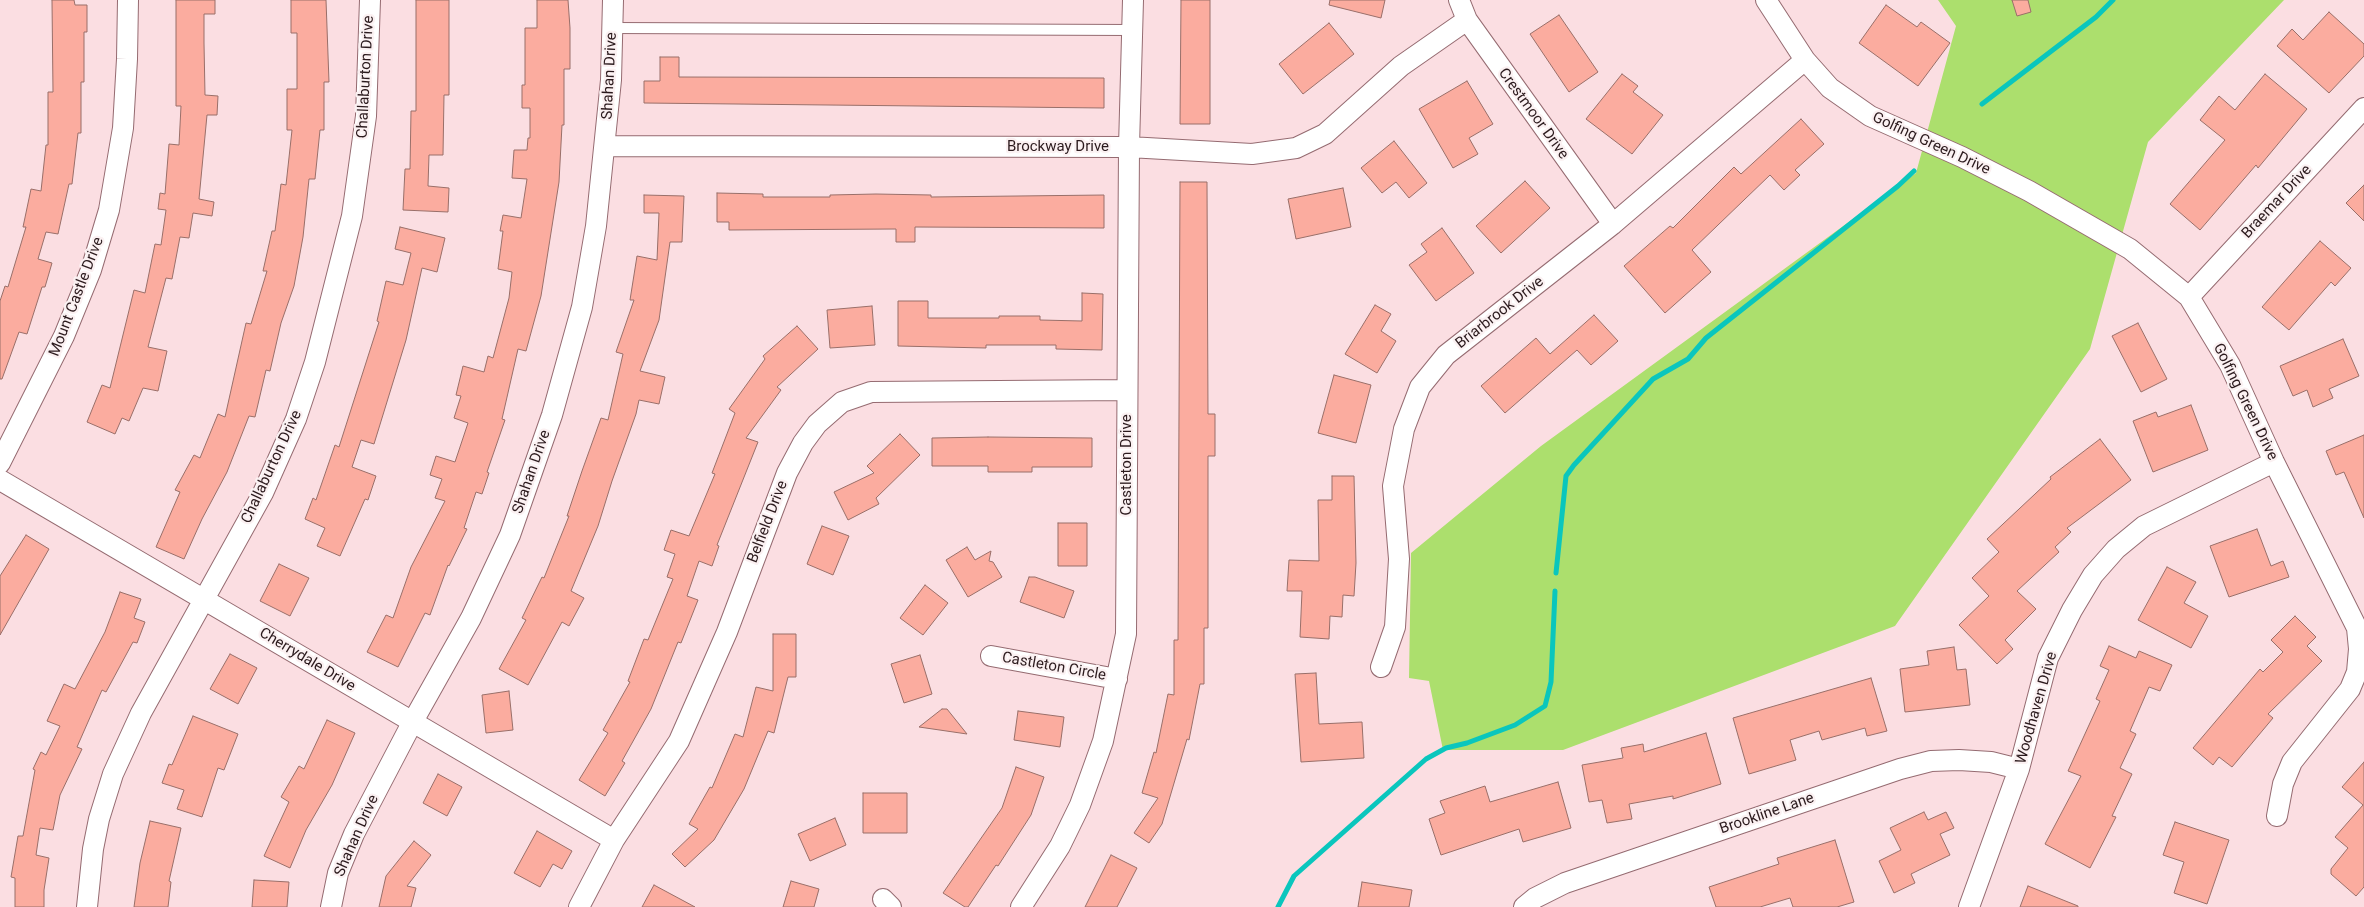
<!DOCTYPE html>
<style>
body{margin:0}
canvas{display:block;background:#fbdee2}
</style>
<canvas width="2364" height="907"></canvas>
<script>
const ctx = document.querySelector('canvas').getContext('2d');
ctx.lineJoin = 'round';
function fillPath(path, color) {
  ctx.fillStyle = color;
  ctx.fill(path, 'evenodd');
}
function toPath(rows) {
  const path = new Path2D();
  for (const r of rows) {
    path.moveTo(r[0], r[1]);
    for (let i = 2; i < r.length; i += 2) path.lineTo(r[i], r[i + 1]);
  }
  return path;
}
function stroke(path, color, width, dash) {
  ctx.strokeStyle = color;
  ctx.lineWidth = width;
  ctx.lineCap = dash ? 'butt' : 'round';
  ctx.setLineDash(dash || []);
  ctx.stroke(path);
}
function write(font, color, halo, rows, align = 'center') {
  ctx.font = font + ' Roboto,sans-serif';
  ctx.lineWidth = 4.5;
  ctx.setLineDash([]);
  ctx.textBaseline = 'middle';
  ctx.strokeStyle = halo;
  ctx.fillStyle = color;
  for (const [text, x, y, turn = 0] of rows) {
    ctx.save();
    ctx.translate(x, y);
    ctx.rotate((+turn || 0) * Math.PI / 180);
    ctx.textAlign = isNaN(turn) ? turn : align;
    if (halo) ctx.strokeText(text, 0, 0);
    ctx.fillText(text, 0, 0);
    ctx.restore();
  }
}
fillPath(toPath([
 [1938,0,2284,0,2148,142,2090,349,1895,626,1563,750,1443,750,1429,681,1409,678,1411,553,1541,446,1916,173,1956,26]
]), '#acdf6d');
stroke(toPath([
 [1982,104,2096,17,2113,0],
 [1556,573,1566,476,1574,465,1653,379,1688,359,1706,338,1898,186,1914,171],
 [1278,907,1294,876,1426,759,1446,748,1467,743,1515,725,1545,706,1551,682,1555,591]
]), '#0ac6bd', 5);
const building = toPath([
 [52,0,74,0,75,5,87,5,87,32,84,32,84,82,81,82,81,133,78,133,72,184,69,184,58,234,46,232,38,259,52,263,45,287,42,287,27,334,19,332,2,379,0,379,0,301,5,286,8,287,26,227,23,227,31,189,41,191,46,145,48,145,48,92,53,92,52,0],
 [176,0,215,0,215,14,204,14,204,43,205,95,218,96,217,115,207,115,199,199,214,202,212,216,193,213,189,238,180,237,172,279,166,278,148,347,167,351,158,391,143,388,129,421,122,418,115,434,87,422,102,385,110,388,134,290,145,293,155,244,161,245,166,210,158,209,160,193,165,194,169,144,179,145,181,106,176,106,176,0],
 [291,0,326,0,329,82,324,82,324,130,320,130,315,179,309,179,303,237,294,286,281,323,270,371,266,370,255,417,249,416,227,472,202,519,184,559,156,547,180,492,175,490,194,455,200,458,218,414,225,417,246,323,251,324,267,271,263,271,272,231,275,231,281,184,286,185,292,130,287,130,287,89,297,89,297,33,291,33,291,0],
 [416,0,449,0,449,95,444,95,443,155,429,155,428,186,449,188,448,212,403,210,405,169,410,169,411,111,416,111,416,0],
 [537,0,568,0,570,28,570,69,564,69,564,125,562,125,559,182,541,296,526,351,518,349,502,419,505,420,487,472,489,473,482,494,476,492,464,528,467,529,449,566,448,565,430,615,425,613,398,667,367,652,386,615,393,618,411,567,445,501,435,498,442,479,430,475,436,456,455,462,468,423,454,418,461,396,456,395,463,366,484,372,488,356,493,358,509,298,512,272,498,269,503,231,500,231,503,215,521,218,527,179,512,178,514,150,527,150,528,138,530,138,530,108,522,108,522,85,525,85,525,28,537,28,537,0],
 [1181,0,1210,0,1210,124,1180,124,1181,0],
 [1330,0,1385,0,1381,18,1329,5,1330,0],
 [2012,0,2028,0,2031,12,2017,16,2012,0],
 [1886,5,1917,27,1921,22,1950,43,1918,86,1859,43,1886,5],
 [2329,12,2364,44,2364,56,2329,93,2277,46,2292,29,2303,40,2329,12],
 [1559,15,1598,72,1569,92,1530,34,1559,15],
 [1329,23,1354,54,1303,94,1279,64,1329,23],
 [660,57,679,57,679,77,1104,78,1104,108,644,103,644,81,660,81,660,57],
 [1622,74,1638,86,1633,92,1663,115,1632,154,1586,119,1622,74],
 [2265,74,2307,109,2258,168,2256,165,2200,230,2170,204,2225,140,2200,120,2219,96,2235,110,2265,74],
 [1467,81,1493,124,1469,138,1478,154,1453,168,1419,109,1467,81],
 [1801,119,1824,144,1795,170,1800,175,1784,190,1770,175,1692,250,1711,272,1665,313,1624,266,1670,226,1673,228,1734,167,1741,174,1801,119],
 [1394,141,1427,183,1409,198,1396,182,1382,193,1361,168,1394,141],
 [1525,181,1550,208,1501,253,1476,226,1525,181],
 [1180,182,1207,182,1208,414,1215,414,1215,456,1208,456,1208,628,1204,628,1204,684,1200,684,1189,740,1187,739,1162,824,1149,843,1134,833,1158,798,1142,793,1154,752,1156,753,1168,694,1174,695,1174,640,1178,640,1180,182],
 [2364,185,2364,221,2346,203,2364,185],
 [1343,188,1351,227,1296,239,1288,199,1343,188],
 [717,193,763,194,763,197,830,197,830,195,876,194,931,195,931,197,1104,195,1104,228,915,227,915,242,896,242,896,229,729,230,729,222,717,222,717,193],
 [644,195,684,196,682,242,670,242,659,320,640,371,665,377,659,404,639,400,636,414,612,481,598,526,571,591,584,598,569,626,562,622,528,685,499,669,526,620,522,618,542,577,544,578,569,516,567,516,582,471,601,418,608,420,623,354,616,352,634,300,630,300,637,256,657,260,659,213,644,213,644,195],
 [400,227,445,238,437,272,422,268,406,340,374,444,361,440,352,467,376,476,368,500,365,499,340,556,317,546,325,528,305,519,313,498,316,500,335,445,339,447,379,322,377,321,386,281,403,285,411,253,395,249,400,227],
 [1442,228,1474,273,1436,301,1409,265,1427,252,1421,244,1442,228],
 [2320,241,2351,268,2335,286,2331,282,2289,330,2262,307,2320,241],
 [1082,293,1103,294,1102,350,1056,349,1056,345,986,345,986,348,898,346,898,301,928,301,928,318,999,318,999,316,1040,316,1040,320,1082,321,1082,293],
 [1375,305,1391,314,1381,331,1396,341,1377,373,1345,354,1375,305],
 [872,306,875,345,830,348,827,310,872,306],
 [1594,315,1618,341,1591,365,1577,350,1505,413,1481,386,1536,338,1550,354,1594,315],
 [2138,323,2167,379,2141,392,2112,336,2138,323],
 [797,326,818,349,777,387,781,390,746,438,758,442,717,545,719,546,712,566,699,561,687,596,698,600,681,643,678,642,651,709,622,761,625,763,605,796,579,780,608,733,603,730,630,682,628,681,644,639,648,640,673,579,667,577,675,554,664,550,671,530,689,536,715,474,712,473,735,413,729,409,765,359,763,356,797,326],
 [2343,339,2359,376,2329,389,2333,398,2313,407,2307,390,2293,396,2280,366,2343,339],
 [1334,375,1371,385,1356,443,1318,433,1334,375],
 [2191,405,2208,450,2153,472,2133,421,2156,412,2158,417,2191,405],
 [900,434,920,455,876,498,879,504,848,520,834,492,874,473,867,466,900,434],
 [2364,435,2364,518,2344,472,2336,475,2326,451,2364,435],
 [988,437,1092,438,1092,467,1032,467,1032,472,988,472,988,466,932,466,932,438,988,437],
 [2100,439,2131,480,2067,528,2071,532,2055,547,2059,552,2017,591,2036,609,2005,640,2013,649,1997,664,1959,625,1989,596,1972,578,1999,552,1987,539,2051,479,2050,477,2100,439],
 [1332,476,1354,476,1356,563,1354,596,1343,595,1342,617,1330,616,1329,639,1300,637,1302,591,1287,591,1289,560,1319,561,1318,500,1332,500,1332,476],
 [1058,523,1087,523,1087,566,1058,566,1058,523],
 [822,526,849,536,833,575,807,564,822,526],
 [2257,529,2271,566,2283,561,2289,577,2229,597,2210,546,2257,529],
 [26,535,49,549,0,635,0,576,26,535],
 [967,547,975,560,991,551,989,561,993,562,1002,577,968,597,946,560,967,547],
 [279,564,309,578,290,616,260,601,279,564],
 [2167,567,2196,582,2184,603,2208,616,2191,648,2138,620,2167,567],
 [1029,577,1035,577,1074,591,1064,618,1020,602,1029,577],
 [925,585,948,603,923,635,900,618,925,585],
 [120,592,141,599,134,618,145,622,137,643,133,642,106,692,102,690,77,747,82,749,60,795,53,830,40,828,36,855,49,858,44,890,44,907,15,907,15,878,11,877,18,836,23,836,35,770,33,769,41,752,46,755,60,726,47,721,64,684,75,689,105,632,120,592],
 [2295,616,2316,637,2307,646,2322,661,2268,714,2273,718,2232,767,2219,757,2213,765,2193,748,2260,669,2263,672,2283,652,2271,640,2295,616],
 [773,634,796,634,796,677,788,677,774,733,768,731,744,789,714,840,685,867,672,854,698,829,689,824,710,787,712,788,735,734,743,737,756,687,773,691,773,634],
 [2109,646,2136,658,2139,651,2172,665,2160,691,2149,687,2130,731,2136,734,2120,768,2132,774,2112,816,2116,817,2090,868,2045,844,2081,776,2068,771,2100,701,2096,699,2109,670,2100,666,2109,646],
 [1954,647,1957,670,1966,669,1970,705,1905,712,1900,669,1929,665,1927,651,1954,647],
 [230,654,257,668,238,704,210,689,230,654],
 [920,655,932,694,904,703,891,664,920,655],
 [1316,673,1319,724,1362,722,1364,758,1301,762,1295,674,1316,673],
 [1871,678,1887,731,1867,736,1865,728,1822,740,1819,731,1790,740,1796,760,1749,774,1733,718,1871,678],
 [509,691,513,730,486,733,482,695,509,691],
 [942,709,947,709,967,734,919,727,942,709],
 [1018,711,1064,717,1060,747,1014,740,1018,711],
 [193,716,238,734,224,770,218,768,202,817,177,809,184,790,162,783,169,764,172,765,193,716],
 [327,720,355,733,332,785,306,830,290,868,264,856,289,802,281,797,299,766,304,769,327,720],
 [1706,733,1721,784,1673,799,1673,796,1629,804,1632,819,1607,823,1602,800,1589,802,1582,765,1623,758,1621,748,1643,744,1644,752,1706,733],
 [2364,762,2364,887,2356,896,2331,874,2331,869,2348,848,2335,837,2363,805,2342,787,2364,762],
 [1016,767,1044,777,1031,815,998,866,996,865,968,907,965,907,943,893,1002,808,1016,767],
 [438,774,462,787,447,816,423,803,438,774],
 [1558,782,1571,828,1523,842,1519,829,1441,855,1429,819,1445,813,1440,801,1485,786,1490,802,1558,782],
 [863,793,907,793,907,833,863,833,863,793],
 [1924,812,1928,820,1946,812,1954,828,1940,834,1950,855,1911,874,1915,883,1894,893,1879,861,1901,850,1890,828,1924,812],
 [835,818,846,845,810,861,798,834,835,818],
 [150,821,181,828,169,881,171,882,168,907,134,907,140,863,150,821],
 [2175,822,2229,840,2207,904,2174,893,2184,862,2163,855,2175,822],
 [537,831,572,851,562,869,553,864,540,887,514,873,537,831],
 [1835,840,1854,902,1837,907,1793,907,1790,898,1760,907,1716,907,1709,887,1779,864,1777,858,1835,840],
 [414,841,431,855,407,886,416,888,411,907,379,907,386,876,414,841],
 [1111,855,1137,868,1117,907,1085,907,1111,855],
 [254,880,289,882,287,907,252,907,254,880],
 [791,881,819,889,814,907,783,907,791,881],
 [1362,882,1412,890,1409,907,1358,907,1362,882],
 [654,885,695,907,642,907,654,885],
 [2028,886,2078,906,2078,907,2020,907,2028,886]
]);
fillPath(building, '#fbac9f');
stroke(building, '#996f69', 1);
const service = toPath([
 [612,28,1132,30]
]);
const minor = toPath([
 [1459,0,1467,20,1613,224],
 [1766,0,1805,60,1830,88,1870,116,1962,157,2029,191,2130,249,2189,297,2230,365,2274,462,2357,628,2359,649,2357,672,2350,689,2292,762,2283,784,2277,816],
 [606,146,1129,147,1252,154,1296,148,1325,134,1401,66,1467,20],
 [2189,297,2364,108],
 [0,463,64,336,91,270,109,210,123,128,127,59,128,0],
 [0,480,614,840],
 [991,656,1117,679],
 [1381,667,1395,627,1399,559,1393,486,1404,429,1420,387,1446,355,1613,224,1805,60],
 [883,899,891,907],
 [87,907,93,849,99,819,113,774,141,713,263,493,296,419,315,362,352,216,366,116,370,0],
 [331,907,338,873,354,834,412,723,471,618,510,535,552,415,582,307,596,226,611,80,613,0],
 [579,907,614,840,679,741,727,632,787,473,803,443,817,424,842,402,871,392,1127,390],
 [1021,907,1060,846,1080,805,1103,741,1126,634,1129,147,1133,0],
 [1524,907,1535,898,1565,883,1900,769,1931,761,1959,760,1991,762,2019,769],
 [1969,907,2019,769,2048,658,2072,610,2093,575,2116,549,2144,526,2274,462]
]);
stroke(service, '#956b71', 12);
stroke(minor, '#956b71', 22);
stroke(service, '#fff', 10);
stroke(minor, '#fff', 20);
write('15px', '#2b1a1d', '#fbf1f2', [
 ["Shahan Drive",610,76,-87],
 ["Challaburton Drive",366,77,-87],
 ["Crestmoor Drive",1533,114,54],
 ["Golfing Green Drive",1931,144,25],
 ["Brockway Drive",1058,147],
 ["Braemar Drive",2277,202,-47],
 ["Mount Castle Drive",77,297,-69],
 ["Briarbrook Drive",1500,313,-38],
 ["Golfing Green Drive",2245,402,64],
 ["Castleton Drive",1127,465,-90],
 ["Challaburton Drive",272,467,-65],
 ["Shahan Drive",532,472,-71],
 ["Belfield Drive",768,522,-69],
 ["Cherrydale Drive",307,660,31],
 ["Castleton Circle",1054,667,10],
 ["Woodhaven Drive",2037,708,-74],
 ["Brookline Lane",1767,814,-19],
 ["Shahan Drive",357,836,-66]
]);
</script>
